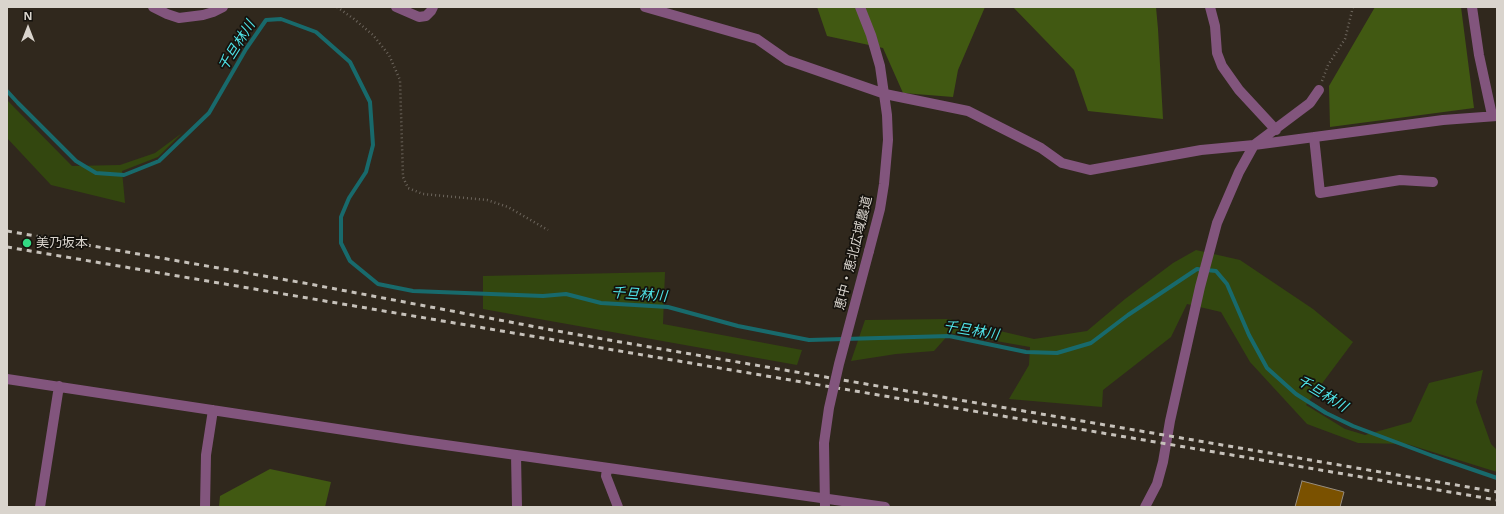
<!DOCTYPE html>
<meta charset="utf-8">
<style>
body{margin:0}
#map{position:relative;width:1504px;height:514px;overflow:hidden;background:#30281d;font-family:"Open Sans",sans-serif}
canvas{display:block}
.frame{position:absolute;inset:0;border:8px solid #d9d4cd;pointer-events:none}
.north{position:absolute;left:8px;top:8px;width:40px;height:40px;-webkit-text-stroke:3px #15120d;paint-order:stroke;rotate:0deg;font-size:11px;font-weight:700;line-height:16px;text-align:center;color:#d9d4cd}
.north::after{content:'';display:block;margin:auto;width:14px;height:18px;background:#d9d4cd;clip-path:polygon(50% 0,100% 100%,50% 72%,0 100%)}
</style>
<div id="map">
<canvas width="1504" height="514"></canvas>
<div class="frame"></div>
<div class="north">N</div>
</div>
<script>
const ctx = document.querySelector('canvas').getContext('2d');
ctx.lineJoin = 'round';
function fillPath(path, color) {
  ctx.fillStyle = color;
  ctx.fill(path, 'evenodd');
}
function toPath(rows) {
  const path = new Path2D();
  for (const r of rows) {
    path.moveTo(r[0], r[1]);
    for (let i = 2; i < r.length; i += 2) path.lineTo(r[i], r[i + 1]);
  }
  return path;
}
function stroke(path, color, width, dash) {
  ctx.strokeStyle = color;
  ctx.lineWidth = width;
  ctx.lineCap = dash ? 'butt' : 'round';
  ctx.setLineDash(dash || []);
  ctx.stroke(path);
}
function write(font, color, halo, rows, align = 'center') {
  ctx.font = font + ' "Open Sans","Noto Sans JP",sans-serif';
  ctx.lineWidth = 3.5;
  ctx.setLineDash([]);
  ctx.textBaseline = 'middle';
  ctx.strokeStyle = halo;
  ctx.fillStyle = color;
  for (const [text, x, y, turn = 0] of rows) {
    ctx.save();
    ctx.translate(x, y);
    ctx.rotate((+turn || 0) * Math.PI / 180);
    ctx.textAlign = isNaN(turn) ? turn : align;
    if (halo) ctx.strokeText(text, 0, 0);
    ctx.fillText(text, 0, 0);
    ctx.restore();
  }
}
fillPath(toPath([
 [7,100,72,166,120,165,155,153,182,133,158,157,122,171,125,203,51,185,7,138],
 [1196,250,1240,260,1313,309,1353,342,1306,405,1345,429,1365,435,1411,422,1429,383,1483,370,1476,402,1491,444,1497,450,1497,472,1407,444,1358,443,1307,424,1250,362,1221,312,1187,304,1171,337,1103,390,1102,407,1009,399,1029,365,1030,347,950,333,934,351,896,354,851,361,865,320,949,319,1034,339,1087,331,1125,299,1173,263],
 [665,272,663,324,802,350,797,365,483,309,483,276]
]), '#33470f');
fillPath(toPath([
 [817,7,985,7,958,70,953,97,903,93,883,48,827,36],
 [1013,7,1156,7,1158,29,1163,119,1088,111,1074,70],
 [1375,7,1461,7,1474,108,1330,127,1329,86],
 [270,469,331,482,325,507,219,507,220,496]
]), '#415912');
stroke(toPath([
 [7,91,18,103,76,161,96,173,124,175,159,161,209,113,246,49,266,20,281,19,316,32,350,62,370,102,373,145,366,172,349,198,341,217,341,243,350,261,378,284,413,291,543,296,566,294,601,303,668,307,738,326,809,340,949,336,1026,352,1057,353,1091,343,1128,315,1197,269,1216,271,1227,284,1249,335,1267,368,1296,394,1326,413,1353,426,1433,456,1497,478]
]), '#186a6c', 4);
const building = toPath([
 [1302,481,1344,492,1340,507,1295,507,1302,481]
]);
fillPath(building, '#7a5100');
stroke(building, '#978d7f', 1);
stroke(toPath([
 [337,7,354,19,373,35,389,55,400,80,403,177,408,188,423,194,487,200,508,207,548,230],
 [1322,81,1328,65,1345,39,1353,7]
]), '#6c655c', 2.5, [1, 3]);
stroke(toPath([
 [153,7,167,14,179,18,203,15,213,12,223,7],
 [396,7,419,17,426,16,431,11,433,7],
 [645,7,757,39,787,60,885,94,968,111,1041,148,1062,163,1090,170,1201,150,1254,145,1443,120,1497,116],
 [860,7,871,35,880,66,887,115,888,140,884,184,880,209,869,251],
 [1210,7,1215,26,1217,53,1222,66,1239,90,1276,130],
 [1472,7,1479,55,1492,115],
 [1314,137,1320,193,1400,180,1433,182],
 [7,379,410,440,885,507],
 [516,455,517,507],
 [607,468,606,476,618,507],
 [40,507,59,386],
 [205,507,206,455,213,410],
 [1145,507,1157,484,1163,462,1170,421,1200,287,1217,223,1239,172,1254,145,1310,103,1319,90]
]), '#82557d', 10);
stroke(toPath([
 [7,231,304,283,568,333,1497,492],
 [7,247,1497,500]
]), '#c6c1ba', 3, [5, 5]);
stroke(toPath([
 [825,507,824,443,829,408,839,364,869,251]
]), '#82557d', 10);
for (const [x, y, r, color] of [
 [27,243,5,"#32d882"]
]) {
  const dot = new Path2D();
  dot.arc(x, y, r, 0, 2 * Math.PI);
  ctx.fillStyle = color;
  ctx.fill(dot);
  stroke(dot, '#15120d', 1.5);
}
write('13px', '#d9d4cd', '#15120d', [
 ["美乃坂本",36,243]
], 'left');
write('13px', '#d9d4cd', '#15120d', [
 ["恵中・恵北広域農道",854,253,-76]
]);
write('italic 14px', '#4fe2e6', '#15120d', [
 ["千旦林川",237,46,-58],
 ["千旦林川",639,295,4],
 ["千旦林川",971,331,9],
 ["千旦林川",1322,394,31]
]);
</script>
